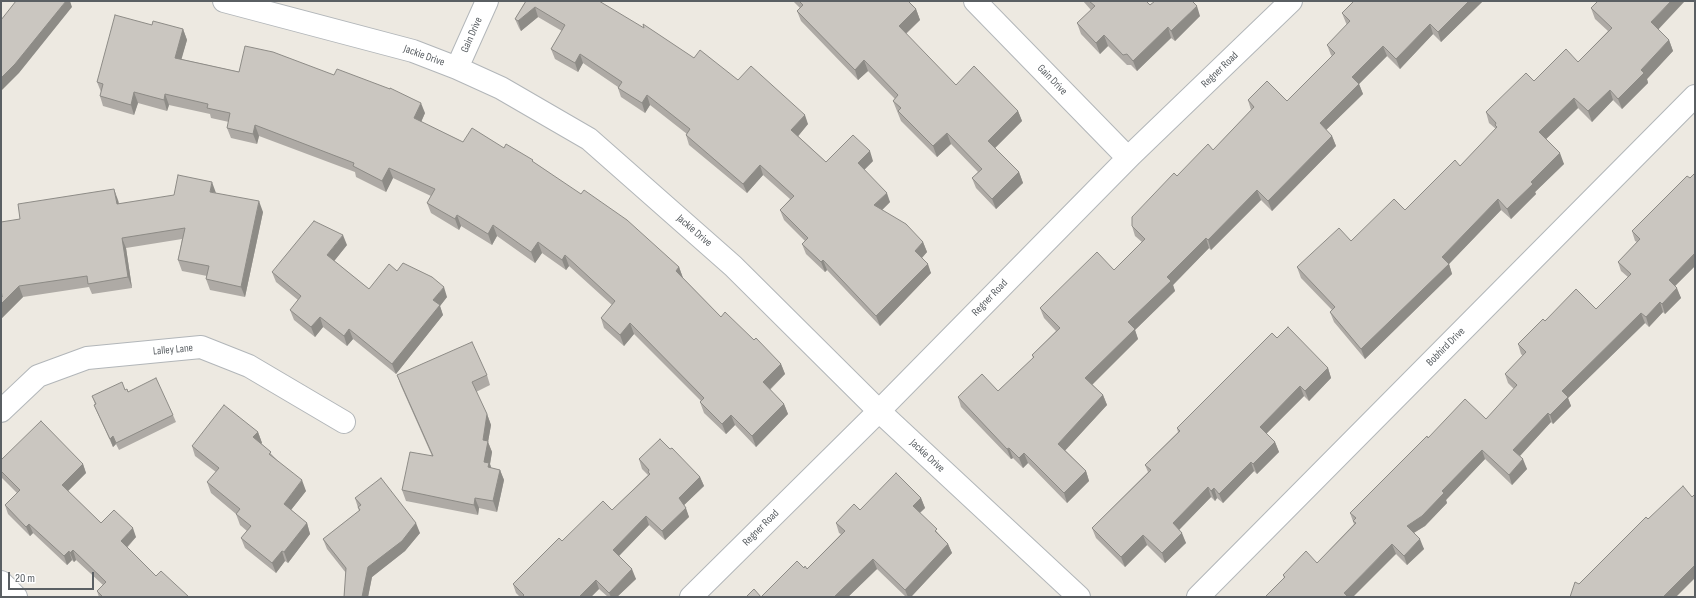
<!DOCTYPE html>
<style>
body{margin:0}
#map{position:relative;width:1696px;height:598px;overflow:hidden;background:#ede9e1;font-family:"Sofia Sans Condensed",sans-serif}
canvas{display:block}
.frame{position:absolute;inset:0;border:2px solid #5a5f63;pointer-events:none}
.scale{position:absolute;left:8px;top:572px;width:86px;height:18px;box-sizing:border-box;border:2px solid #5a5f63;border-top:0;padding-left:5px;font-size:12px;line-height:14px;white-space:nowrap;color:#5a5f63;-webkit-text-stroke:3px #fff;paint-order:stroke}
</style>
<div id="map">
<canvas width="1696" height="598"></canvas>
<div class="frame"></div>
<div class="scale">20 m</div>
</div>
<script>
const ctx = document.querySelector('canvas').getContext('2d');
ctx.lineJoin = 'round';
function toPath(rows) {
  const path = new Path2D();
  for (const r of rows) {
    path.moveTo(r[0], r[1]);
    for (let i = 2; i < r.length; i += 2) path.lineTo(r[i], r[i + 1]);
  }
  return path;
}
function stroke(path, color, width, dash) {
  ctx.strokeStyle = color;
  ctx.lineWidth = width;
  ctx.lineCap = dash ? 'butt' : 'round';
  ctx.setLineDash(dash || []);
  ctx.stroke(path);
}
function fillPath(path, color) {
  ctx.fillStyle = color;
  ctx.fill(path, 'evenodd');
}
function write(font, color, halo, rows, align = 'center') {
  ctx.font = font + ' "Sofia Sans Condensed",sans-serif';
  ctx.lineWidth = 3;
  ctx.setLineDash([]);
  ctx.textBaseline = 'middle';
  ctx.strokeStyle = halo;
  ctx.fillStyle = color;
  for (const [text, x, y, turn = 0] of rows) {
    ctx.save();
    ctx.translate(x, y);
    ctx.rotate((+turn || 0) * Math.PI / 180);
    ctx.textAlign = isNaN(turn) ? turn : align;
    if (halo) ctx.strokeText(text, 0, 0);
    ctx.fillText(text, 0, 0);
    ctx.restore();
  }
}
const street = toPath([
 [224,1,413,51,457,68,501,88,589,139,733,266,879,411,1079,597],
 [975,1,1128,158],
 [457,68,487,1],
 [1,411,38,376,87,358,201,347,249,366,344,422],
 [691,597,879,411,1131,155,1291,1],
 [1198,597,1695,96]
]);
const secondary = toPath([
 [1,582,16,597]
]);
stroke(street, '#b2b6b9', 24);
stroke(secondary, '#b3b8bd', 24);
stroke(street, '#fff', 22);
stroke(secondary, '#fff', 22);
fillPath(toPath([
 [526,1,694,58,738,80,808,124,798,136,826,162,873,161,864,170,890,202,882,210,923,242,927,252,922,258,931,273,880,326,827,270,825,272,806,254,802,244,805,241,784,220,780,210,790,199,763,175,747,193,689,145,686,135,687,134,650,105,645,113,621,97,618,88,618,87,583,63,578,72,555,59,551,49,562,31,538,17,521,31,519,28,515,19],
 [793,1,908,1,916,9,920,20,906,34,956,85,1018,111,1022,121,995,148,1019,172,1023,183,996,209,976,188,972,178,978,172,951,144,937,157,901,121,893,101,895,99,868,71,858,80,801,21,797,11,800,8],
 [1083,1,1146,1,1150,5,1200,16,1175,41,1171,38,1137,71,1131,65,1127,65,1108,46,1100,54,1081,34,1077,23,1091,10],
 [1354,1,1481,1,1482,2,1441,42,1433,34,1400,69,1387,56,1359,84,1363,94,1326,130,1332,136,1336,146,1272,211,1261,200,1211,250,1209,248,1173,285,1175,291,1135,330,1138,339,1092,384,1103,395,1107,405,1065,450,1086,471,1089,481,1067,503,1028,463,1023,468,1013,458,1011,459,961,407,958,397,998,391,1033,358,1032,355,1056,331,1044,318,1040,308,1114,270,1142,242,1135,236,1132,226,1177,176,1213,150,1251,110,1248,100,1287,101,1332,56,1331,55,1327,45,1347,25,1346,23,1342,13],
 [1591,8,1658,29,1669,40,1673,51,1647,79,1648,83,1622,109,1613,100,1592,122,1578,108,1546,139,1564,164,1535,192,1536,194,1511,219,1501,210,1449,264,1452,274,1365,359,1334,322,1330,312,1332,310,1301,278,1297,267,1351,241,1405,210,1460,166,1496,129,1489,123,1486,112,1534,81,1578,62,1608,31,1595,19],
 [152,25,183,29,187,40,181,59,425,113,421,122,463,142,504,148,533,162,679,267,683,278,721,317,754,340,781,364,785,374,770,390,784,404,788,414,756,447,735,425,726,434,704,413,700,402,701,401,634,334,624,346,604,328,601,318,612,305,569,266,566,270,542,253,535,263,497,236,492,245,461,226,459,230,431,213,427,203,431,196,393,178,386,192,356,177,355,172,259,136,257,144,231,138,227,128,229,122,211,118,210,114,169,105,167,111,138,103,134,115,103,106,100,96,101,92,97,82],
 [1695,173,1695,266,1675,286,1681,298,1665,314,1663,312,1649,327,1645,323,1568,398,1571,406,1553,424,1551,422,1520,456,1527,469,1512,485,1485,459,1446,500,1447,503,1425,526,1414,533,1424,549,1407,565,1396,554,1284,578,1283,575,1317,563,1354,524,1350,513,1428,438,1486,419,1514,389,1508,383,1505,374,1523,356,1521,354,1518,344,1545,321,1596,309,1628,277,1621,271,1618,262,1637,242,1635,241,1632,231],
 [216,193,263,212,245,297,210,290,206,279,207,276,182,271,178,260,182,239,126,248,132,288,92,294,89,287,23,297,1,319,1,295,2,297,20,219,118,200,119,204],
 [347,245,334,261,369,289,397,271,447,297,440,306,443,315,396,374,353,339,347,346,323,327,315,337,294,320,290,310,298,300,276,282,272,272],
 [1277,338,1328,368,1331,378,1309,401,1304,396,1266,434,1275,442,1279,452,1257,474,1254,471,1223,503,1217,498,1215,501,1211,497,1179,530,1186,543,1165,563,1147,545,1125,567,1096,538,1092,528,1148,472,1145,465,1178,432,1177,428],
 [397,375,487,375,490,385,476,392,487,414,491,425,488,442,492,452,490,464,491,468,500,470,504,480,497,512,479,508,478,515,406,501,402,490,432,456,401,386],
 [125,390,173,415,176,422,119,450,116,444,113,447,97,412,94,405,95,404,92,396],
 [258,432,262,443,261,443,306,491,291,510,307,523,310,534,288,563,285,561,276,573,245,548,241,538,247,531,240,525,236,514,211,493,207,482,216,472,195,456,192,446],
 [670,449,700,477,704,486,684,505,689,517,665,540,649,525,619,556,636,579,617,597,608,597,599,589,591,597,520,597,516,593,513,584,562,541,612,510,648,475,642,469,639,459],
 [1,460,83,464,86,473,68,491,101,523,136,537,127,548,156,576,189,597,99,597,97,591,103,585,76,560,74,562,72,560,67,565,33,533,30,536,8,514,5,505,17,493,1,477],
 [355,498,420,533,405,551,372,577,368,597,344,597,346,573,327,549,323,539,359,511],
 [921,498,925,508,920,513,939,534,948,544,952,553,911,597,906,597,877,569,848,597,746,597,761,597,804,568,807,569,841,534,839,533,836,523,860,510]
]), '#aeaaa5');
fillPath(toPath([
 [66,1,70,1,72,7,19,73,1,91,1,78],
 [1469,1,1481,1,1482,2,1441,42,1438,32],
 [1671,1,1685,1,1655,33,1651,22],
 [1197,6,1200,16,1175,41,1171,31],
 [535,7,538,17,521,31,518,21],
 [916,9,920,20,902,37,899,26],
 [1430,24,1433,34,1400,69,1396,59],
 [1168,27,1171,38,1137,71,1133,61],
 [183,29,187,40,179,68,175,58],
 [1104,35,1108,46,1100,54,1096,43],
 [1669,40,1673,51,1647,79,1648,83,1622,109,1618,99,1641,70],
 [1383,46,1387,56,1356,87,1352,77],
 [580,54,583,63,578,72,575,63],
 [864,60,868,71,858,80,855,70],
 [1359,84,1363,94,1323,133,1320,123],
 [1610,90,1613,100,1592,122,1588,111],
 [134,92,138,103,134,115,131,105],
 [165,94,169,105,167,111,164,100],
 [647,95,650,105,645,113,642,103],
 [1574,98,1578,108,1543,142,1539,132],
 [421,103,425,113,418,129,414,118],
 [1018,111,1022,121,992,151,988,141],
 [805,115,808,124,795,140,791,130],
 [255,125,259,136,257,144,253,134],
 [947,133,951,144,937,157,933,146],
 [1332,136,1336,146,1272,211,1268,201],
 [870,151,873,161,861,173,858,163],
 [1560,153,1564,164,1535,192,1536,194,1511,219,1507,209,1531,182],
 [760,165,763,175,747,193,743,184],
 [389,168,393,178,386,192,382,181],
 [1019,172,1023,183,996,209,992,199],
 [212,182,216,193,210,192],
 [114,189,118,200,121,215,117,204],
 [1257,190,1261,200,1211,250,1208,240],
 [887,193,890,202,877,215,874,205],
 [1498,199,1501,210,1449,264,1452,274,1365,359,1361,349,1442,257],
 [259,201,263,212,245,297,241,287],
 [457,215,461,226,459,230,455,219],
 [493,225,497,236,492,245,488,234],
 [343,235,347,245,331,265,327,255],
 [122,238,126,248,132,288,128,277],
 [1206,238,1209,248,1173,285,1175,291,1135,330,1138,339,1089,388,1085,378,1128,322,1167,277],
 [538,242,542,253,535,263,531,252],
 [923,242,927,252,919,261,915,251],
 [1695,253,1695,266,1672,289,1669,280],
 [565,255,569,266,566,270,562,260],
 [823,260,827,270,825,272,821,262],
 [928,264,931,273,880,326,876,316],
 [679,267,683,278,680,282,676,271],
 [19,286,23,297,1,319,1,304],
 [444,287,447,297,440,306,443,315,396,374,392,364,433,300],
 [1677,288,1681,298,1665,314,1662,304],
 [1660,302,1663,312,1649,327,1646,317],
 [1641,313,1645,323,1568,398,1571,406,1553,424,1550,415,1562,391],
 [320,317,323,327,315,337,311,327],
 [630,323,634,334,624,346,620,335],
 [349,329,353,339,347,346,344,336],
 [781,364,785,374,766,393,763,382],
 [1328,368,1331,378,1309,401,1305,391],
 [1300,386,1304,396,1263,437,1260,427],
 [1103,395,1107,405,1062,454,1058,444],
 [784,404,788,414,756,447,752,436],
 [1548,413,1551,422,1517,459,1513,450],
 [487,414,491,425,488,442,492,452,490,464,493,473,484,462,483,440],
 [731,415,735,425,726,434,722,424],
 [258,432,262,443,257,448,253,437],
 [113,436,116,444,113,447,110,439],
 [1275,442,1279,452,1257,474,1253,464],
 [1009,448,1013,458,1011,459,1007,449],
 [1482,450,1485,459,1446,500,1447,503,1425,526,1410,535,1407,526],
 [1024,453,1028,463,1023,468,1019,458],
 [1523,459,1527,469,1512,485,1509,475],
 [1251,462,1254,471,1223,503,1219,494],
 [83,464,86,473,65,494,62,485],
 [500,470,504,480,497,512,493,501],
 [1086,471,1089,481,1067,503,1064,493],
 [700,477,704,486,682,507,679,498],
 [302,480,306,491,287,515,284,504],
 [1208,487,1211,497,1176,533,1173,523],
 [1214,488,1217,498,1215,501,1211,491],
 [475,498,479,508,478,515,474,505],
 [921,498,925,508,916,516,913,506],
 [686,508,689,517,665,540,662,531],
 [646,516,649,525,616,559,613,550],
 [307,523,310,534,288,563,284,552],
 [416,523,420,533,405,551,372,577,368,597,362,597,368,567],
 [29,524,33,533,30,536,26,527],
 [133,528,136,537,124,550,121,541],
 [1182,533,1186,543,1165,563,1162,553],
 [1143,535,1147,545,1125,567,1121,557],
 [1420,539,1424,549,1407,565,1404,556],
 [948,544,952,553,911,597,908,597,905,590],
 [1392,544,1396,554,1353,597,1345,597,1344,593],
 [73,550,76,560,74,562,70,553],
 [69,551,72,560,67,565,64,556],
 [282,551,285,561,276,573,272,563],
 [873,559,877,569,848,597,834,597],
 [1695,565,1695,578,1676,597,1663,597],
 [632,569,636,579,617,597,611,597,609,593],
 [596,580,599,589,591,597,579,597]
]), '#8d8b86');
const building = toPath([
 [16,1,66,1,15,64,1,78,1,20,16,1],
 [526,1,599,1,644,28,643,24,694,58,700,50,738,80,751,66,805,115,791,130,826,162,853,135,870,151,858,163,887,193,874,205,906,224,923,242,915,251,928,264,876,316,823,260,821,262,802,244,808,238,780,210,794,196,760,165,743,184,686,135,690,129,647,95,642,103,618,88,622,82,580,54,575,63,551,49,565,25,535,7,518,21,515,19,526,1],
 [799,1,908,1,916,9,899,26,956,85,974,66,1018,111,988,141,1019,172,992,199,972,178,982,169,947,133,933,146,898,111,901,108,893,101,898,95,864,60,855,70,797,11,803,5,799,1],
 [1089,1,1146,1,1150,5,1155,1,1192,1,1197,6,1171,31,1168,27,1133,61,1127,54,1123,55,1104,35,1096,43,1077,23,1095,6,1089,1],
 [1354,1,1469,1,1438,32,1430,24,1396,59,1383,46,1352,77,1359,84,1320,123,1332,136,1268,201,1257,190,1208,240,1206,238,1167,277,1171,281,1128,322,1135,329,1085,378,1103,395,1058,444,1086,471,1064,493,1024,453,1019,458,1009,448,1007,449,958,397,982,374,998,391,1034,357,1032,355,1060,328,1040,308,1097,252,1114,270,1145,239,1132,226,1132,217,1174,173,1177,176,1208,144,1213,150,1254,107,1248,100,1267,81,1287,101,1335,53,1327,45,1350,21,1342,13,1354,1],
 [1598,1,1671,1,1651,22,1669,40,1641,70,1644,73,1618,99,1610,90,1588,111,1574,98,1539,132,1560,153,1531,182,1533,184,1507,209,1498,199,1442,257,1449,264,1361,349,1330,312,1335,307,1297,267,1339,228,1351,241,1394,199,1405,210,1455,160,1460,166,1497,127,1495,125,1496,123,1486,112,1526,73,1534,81,1566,49,1578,62,1612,28,1591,8,1598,1],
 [115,15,152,25,153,21,183,29,175,58,239,72,245,46,273,52,334,75,337,69,390,89,390,88,421,103,414,118,463,142,472,128,504,148,506,144,533,160,532,161,581,194,584,190,627,220,679,267,676,271,721,317,725,312,754,340,756,338,781,364,763,382,784,404,752,436,731,415,722,424,700,402,704,398,630,323,620,335,601,318,615,301,565,255,562,260,538,242,531,252,493,225,488,234,457,215,455,219,427,203,435,189,389,168,382,181,353,166,354,163,255,125,253,134,227,128,230,113,207,108,208,104,165,94,164,100,134,92,131,105,100,96,103,84,97,82,115,15],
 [1695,173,1695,253,1669,280,1677,288,1662,304,1660,302,1646,317,1641,313,1562,391,1568,397,1550,415,1548,413,1513,450,1523,459,1509,475,1482,450,1442,491,1444,493,1422,516,1407,526,1420,539,1404,556,1392,544,1344,593,1348,597,1265,597,1285,577,1283,575,1306,551,1317,563,1356,523,1353,521,1356,518,1350,513,1427,436,1428,438,1465,399,1486,419,1517,385,1505,374,1526,352,1518,344,1543,319,1545,321,1576,289,1596,309,1631,274,1618,262,1640,239,1632,231,1687,176,1690,178,1695,173],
 [178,175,212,182,210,192,259,201,241,287,206,279,209,266,178,260,185,228,122,238,128,277,88,284,87,276,19,286,1,304,1,295,2,297,1,288,1,222,20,219,18,204,114,189,117,204,174,195,178,175],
 [314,221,343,235,327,255,369,289,389,264,397,271,403,263,432,277,444,287,433,300,440,305,392,364,349,329,344,336,320,317,311,327,290,310,301,296,272,272,314,221],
 [1288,327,1328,368,1305,391,1300,386,1260,427,1275,442,1253,464,1251,462,1219,494,1214,488,1211,491,1208,487,1173,523,1182,533,1162,553,1143,535,1121,557,1092,528,1151,470,1145,465,1180,431,1177,428,1272,333,1277,338,1288,327],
 [472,342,487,375,472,382,487,414,483,440,488,441,484,462,489,463,488,467,500,470,493,501,475,498,474,505,402,490,410,452,433,456,397,375,472,342],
 [156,378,173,415,116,443,113,436,110,439,94,405,96,404,92,396,122,382,125,390,127,389,128,392,156,378],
 [224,405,258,432,253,437,271,452,269,454,302,480,284,504,307,523,284,552,282,551,272,563,241,538,251,526,236,514,240,509,207,482,219,468,192,446,224,405],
 [41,421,83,464,62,485,101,523,114,510,133,528,121,541,156,576,161,571,189,597,103,597,97,591,106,582,73,550,70,553,69,551,64,556,29,524,26,527,5,505,20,490,1,471,1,460,41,421],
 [660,439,670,449,672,448,700,477,679,498,686,508,662,531,646,516,613,550,632,569,609,593,596,580,579,597,522,597,524,595,513,584,559,538,562,541,603,501,612,510,650,474,648,472,649,470,639,459,660,439],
 [896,473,921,498,913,506,937,529,935,531,948,544,905,590,873,559,834,597,746,597,754,589,761,597,797,561,804,568,805,566,807,569,845,531,836,523,854,504,860,510,896,473],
 [381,478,416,523,402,541,368,567,362,597,344,597,346,568,323,539,360,510,358,507,361,505,355,498,381,478],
 [1683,486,1692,497,1695,494,1695,565,1663,597,1570,597,1575,582,1579,584,1646,517,1648,519,1683,486]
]);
fillPath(building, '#cac6c0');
stroke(building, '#8d8b86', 1);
write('11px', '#5a5f63', '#fff', [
 ["Gain Drive",472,35,-66],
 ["Jackie Drive",424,56,20],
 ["Regner Road",1220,70,-44],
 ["Gain Drive",1052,80,46],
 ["Jackie Drive",694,231,41],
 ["Regner Road",990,298,-46],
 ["Bobhird Drive",1446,347,-45],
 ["Lalley Lane",173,350,-5],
 ["Jackie Drive",927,456,43],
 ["Regner Road",761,528,-45]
]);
</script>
